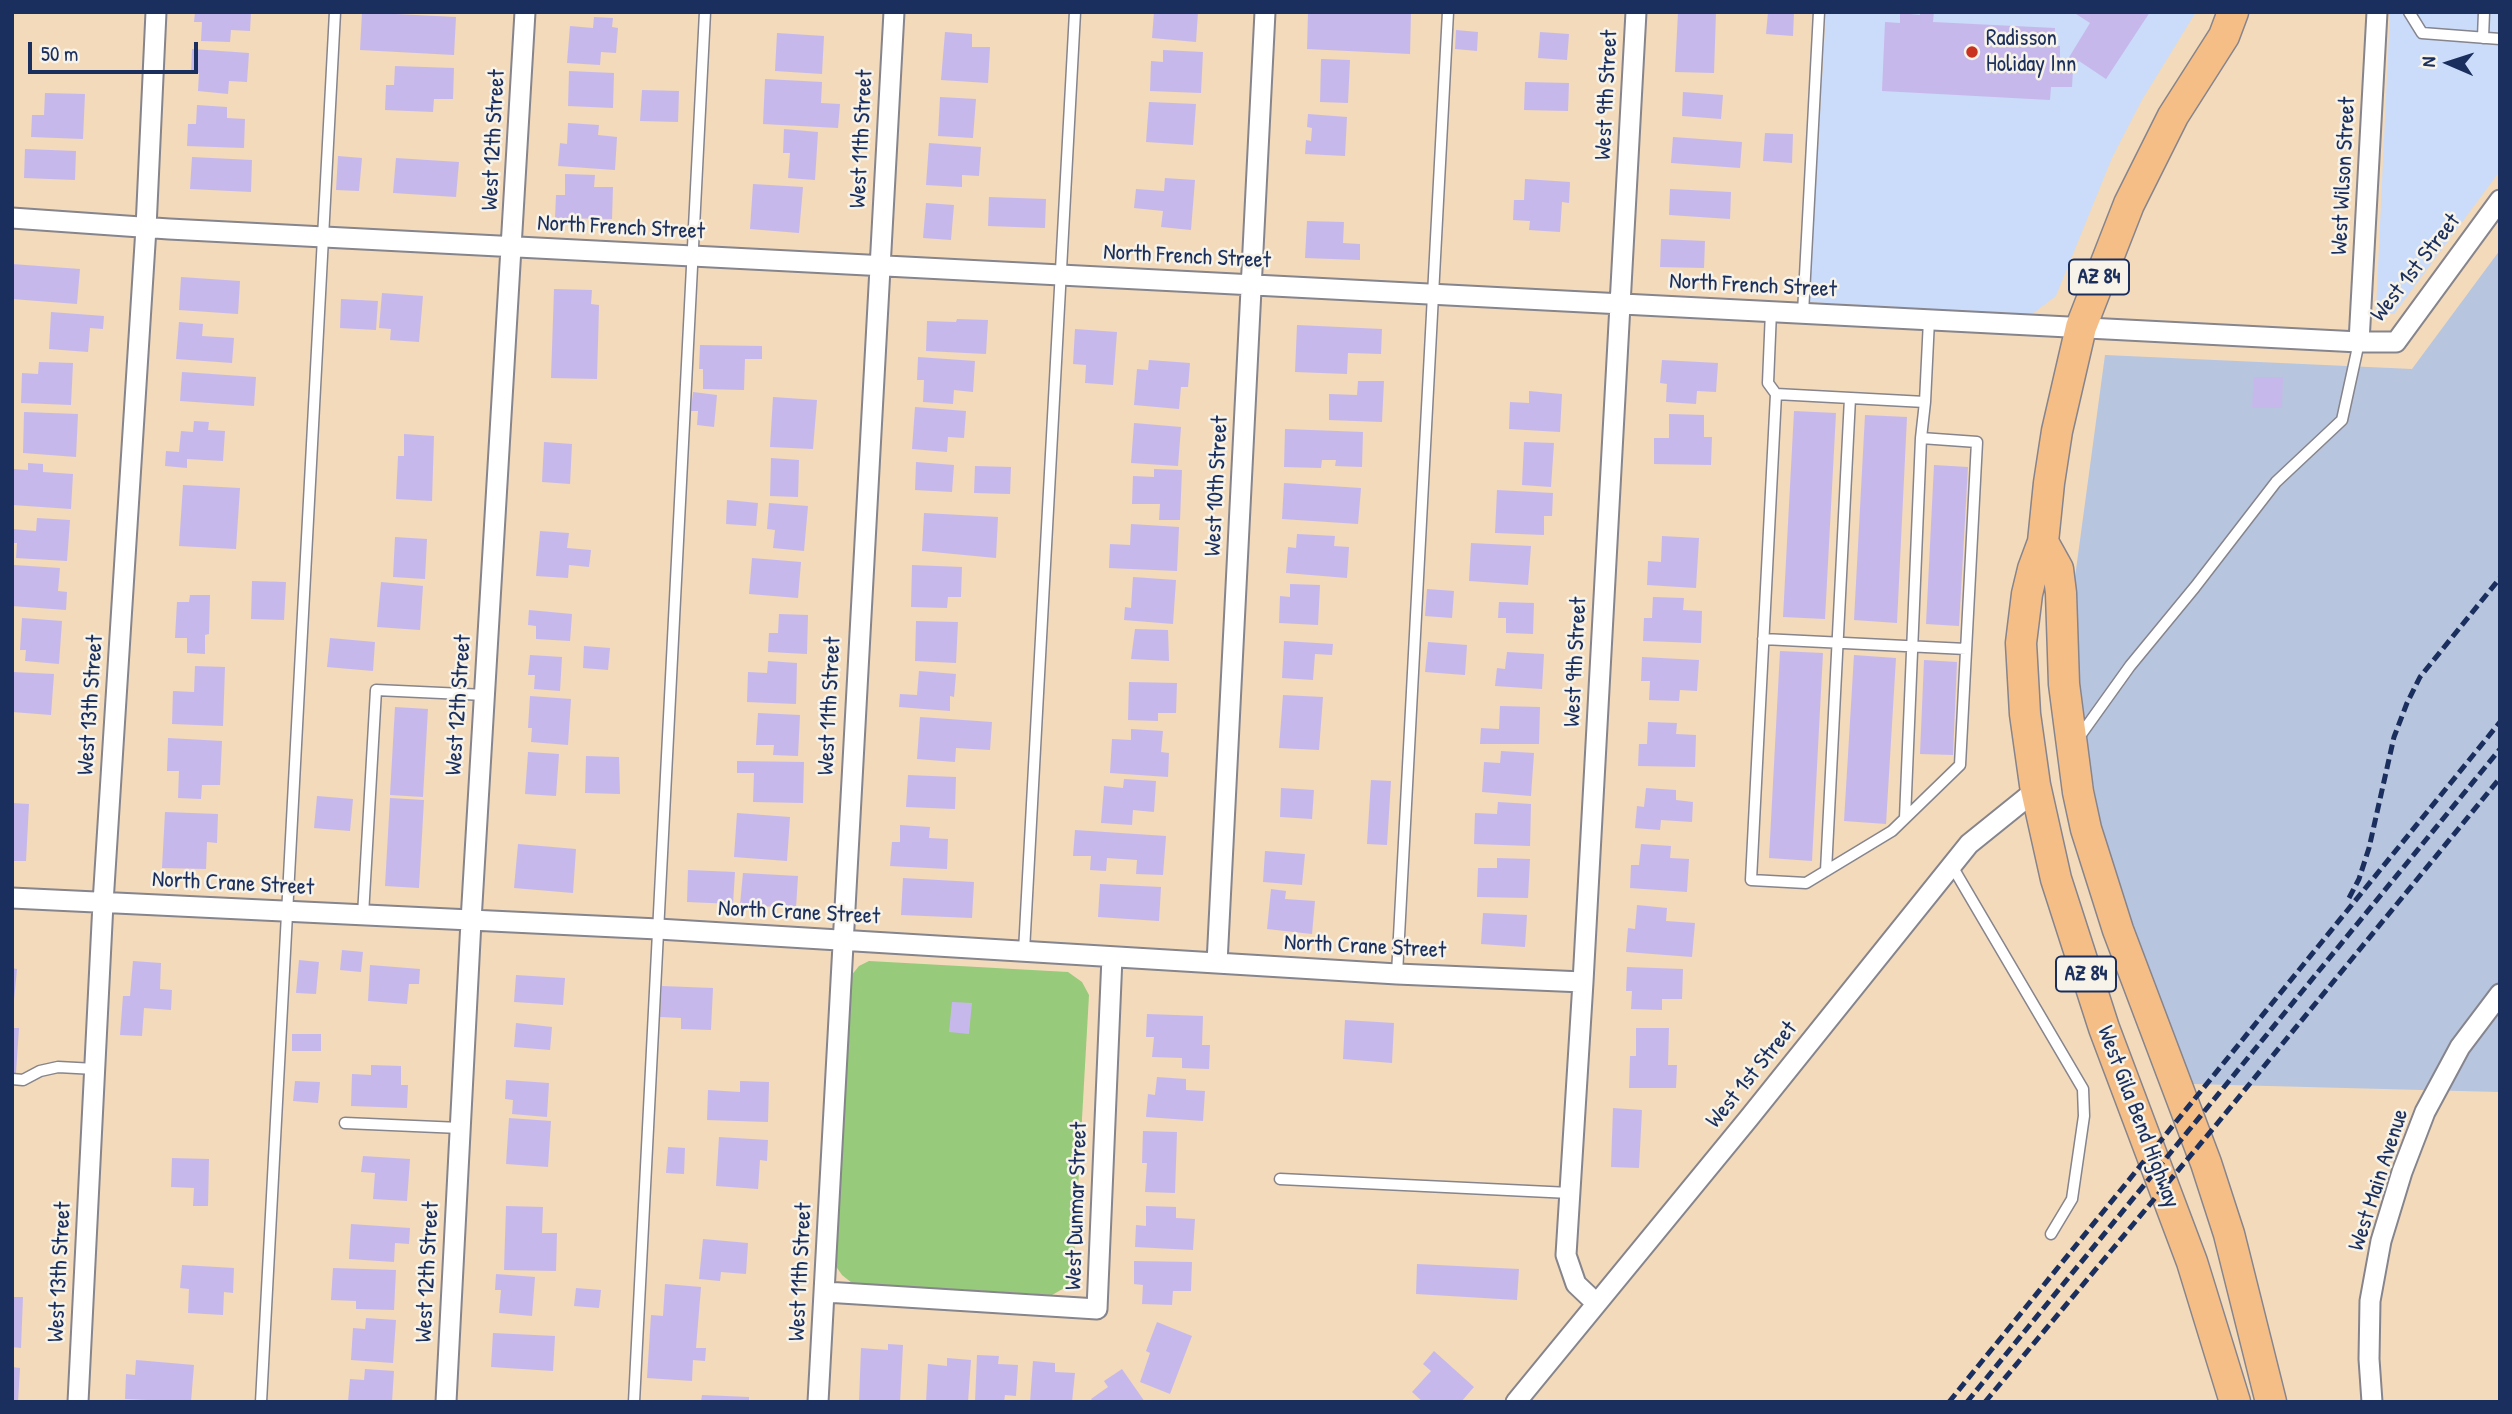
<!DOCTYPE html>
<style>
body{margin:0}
#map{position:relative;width:2512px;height:1414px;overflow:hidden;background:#f2dabb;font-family:"Patrick Hand",sans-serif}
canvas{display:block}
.frame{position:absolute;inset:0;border:14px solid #1b2f5e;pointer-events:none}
.north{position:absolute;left:2414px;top:28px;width:70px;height:70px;-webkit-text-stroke:5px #f7f3e8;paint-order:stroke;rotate:273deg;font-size:19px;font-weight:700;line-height:28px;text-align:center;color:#1b2f5e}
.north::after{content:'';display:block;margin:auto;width:24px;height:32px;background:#1b2f5e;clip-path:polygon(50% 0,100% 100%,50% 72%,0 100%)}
.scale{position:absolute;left:28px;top:42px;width:170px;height:32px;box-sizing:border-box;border:4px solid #1b2f5e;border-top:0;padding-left:9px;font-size:21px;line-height:24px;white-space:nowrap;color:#1b2f5e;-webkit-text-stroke:5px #f7f3e8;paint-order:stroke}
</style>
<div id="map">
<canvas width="2512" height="1414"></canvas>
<div class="frame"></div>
<div class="north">N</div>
<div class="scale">50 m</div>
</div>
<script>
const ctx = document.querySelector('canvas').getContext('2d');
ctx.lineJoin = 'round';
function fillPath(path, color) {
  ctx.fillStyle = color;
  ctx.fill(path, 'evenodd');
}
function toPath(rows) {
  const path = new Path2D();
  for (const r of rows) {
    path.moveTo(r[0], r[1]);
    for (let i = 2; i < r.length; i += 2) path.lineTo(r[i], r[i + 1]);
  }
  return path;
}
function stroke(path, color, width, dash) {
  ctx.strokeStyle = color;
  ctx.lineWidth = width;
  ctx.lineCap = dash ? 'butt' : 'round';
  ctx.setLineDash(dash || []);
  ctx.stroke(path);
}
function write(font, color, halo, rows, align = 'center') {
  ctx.font = font + ' "Patrick Hand",sans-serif';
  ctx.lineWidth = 5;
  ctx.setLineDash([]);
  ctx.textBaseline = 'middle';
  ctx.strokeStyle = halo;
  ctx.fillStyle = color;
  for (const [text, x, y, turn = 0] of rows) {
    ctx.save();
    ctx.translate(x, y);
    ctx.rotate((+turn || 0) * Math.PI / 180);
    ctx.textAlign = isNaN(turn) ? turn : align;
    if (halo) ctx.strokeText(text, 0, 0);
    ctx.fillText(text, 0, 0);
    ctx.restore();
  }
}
fillPath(toPath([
 [1826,12,2196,12,2142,100,2112,158,2056,296,2031,315,1809,302],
 [2390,12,2500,12,2500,171,2394,314,2376,310]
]), '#cadcf9');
fillPath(toPath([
 [2500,250,2500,1092,2192,1084,2109,872,2081,715,2073,592,2105,355,2412,369]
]), '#b7c5de');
fillPath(toPath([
 [869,961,1068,972,1082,982,1089,995,1073,1277,1066,1287,1052,1295,852,1283,842,1275,835,1265,850,977,859,966]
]), '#97ca7b');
fillPath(toPath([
 [195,12,251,12,250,31,231,30,230,42,201,41,202,22,194,22],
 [362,12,397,12,396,14,456,17,454,55,360,50],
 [1154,12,1198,12,1196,42,1152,38],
 [1308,12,1411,12,1410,54,1307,49],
 [1678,12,1716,12,1714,73,1675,72],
 [1768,12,1794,12,1793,36,1766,34],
 [1920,12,1934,12,1933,22,2055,28,2054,46,2060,46,2060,59,2068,59,2090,23,2073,12,2150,12,2106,79,2079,61,2073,70,2072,87,2051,87,2050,100,1882,91,1885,22,1900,23,1900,13,1920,15],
 [594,17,613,18,612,27,618,28,616,53,601,52,600,65,567,63,570,26,593,28],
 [1456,30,1478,32,1477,51,1455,49],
 [945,32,972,34,972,47,990,47,988,83,941,80],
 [1540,32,1569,34,1567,60,1538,58],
 [777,33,824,36,822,74,775,71],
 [192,49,249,53,247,82,229,81,228,94,198,91,199,73,191,72],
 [1163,50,1203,52,1201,93,1150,91,1151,61,1163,62],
 [1321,59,1350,60,1348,103,1320,102],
 [395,66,454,68,453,99,434,99,433,112,385,110,386,85,394,85],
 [569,71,614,73,613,108,568,106],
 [765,79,822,82,821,103,840,104,838,128,763,124],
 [1525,82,1569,83,1568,111,1524,110],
 [642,90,679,91,678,122,640,121],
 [1683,92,1723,95,1721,119,1682,116],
 [45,93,85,94,83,139,31,137,32,115,44,115],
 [940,97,976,99,973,138,938,136],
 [1149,102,1196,104,1193,145,1146,142],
 [197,105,227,107,227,118,245,119,244,148,187,146,188,124,196,124],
 [1308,114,1347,117,1345,156,1305,154,1306,140,1311,141,1312,128,1307,127],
 [568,123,599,125,598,135,617,137,615,170,558,166,560,143,567,144],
 [784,129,818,132,815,180,788,178,790,153,783,153],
 [1765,133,1793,134,1792,163,1763,161],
 [1673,137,1742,142,1740,168,1671,163],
 [929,143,981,147,979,176,962,175,962,187,926,185],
 [25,149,76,151,75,180,24,178],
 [338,156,362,158,359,191,336,190],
 [192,157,252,160,251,192,190,189],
 [396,158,459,162,456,197,393,193],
 [565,174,595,175,594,187,613,187,612,219,555,218,556,195,565,195],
 [1165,178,1195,180,1191,230,1161,227,1163,211,1134,208,1136,189,1164,191],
 [1525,179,1570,182,1569,203,1562,202,1560,232,1529,230,1530,221,1513,220,1514,200,1524,200],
 [753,184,803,187,799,233,750,229],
 [1670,189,1731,192,1730,219,1669,215],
 [989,197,1046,199,1045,228,988,226],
 [926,203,954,205,951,240,923,238],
 [1307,221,1344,222,1343,243,1360,244,1360,260,1305,258],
 [1661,239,1705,241,1704,268,1660,267],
 [12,264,80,269,77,304,12,299],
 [181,277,240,281,238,314,179,310],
 [554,289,592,290,591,304,599,305,597,379,551,378],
 [382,293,423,296,419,342,390,340,391,329,379,328],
 [341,299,378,301,376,330,340,328],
 [51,312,104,316,103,329,90,328,88,352,49,349],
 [957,319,988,320,986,354,926,351,927,321,956,322],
 [179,322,203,324,202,336,234,338,232,363,176,359],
 [1297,325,1382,329,1381,354,1348,353,1347,374,1295,372],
 [1075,329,1117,332,1113,385,1085,383,1086,365,1073,364],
 [700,345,762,346,762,359,745,359,744,390,703,389,703,369,699,369],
 [918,357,975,361,973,392,954,390,953,404,923,402,924,380,917,380],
 [1149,360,1190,363,1188,387,1181,387,1179,409,1134,405,1137,369,1148,370],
 [1662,360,1718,363,1716,392,1697,391,1696,404,1666,402,1667,384,1660,383],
 [39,362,73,363,71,405,21,403,22,373,38,374],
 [182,372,256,377,254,406,180,401],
 [2254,377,2283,377,2282,408,2252,408],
 [1358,381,1384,381,1382,422,1329,420,1329,394,1357,395],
 [1529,391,1562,394,1560,432,1509,429,1510,402,1529,403],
 [693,392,717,395,714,427,697,425,698,411,691,411],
 [773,397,817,400,813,449,770,447],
 [915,407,966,411,964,438,948,437,947,452,912,449],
 [1794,411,1836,413,1825,619,1783,617],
 [24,412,78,414,76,457,23,453],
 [1669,414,1704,415,1704,437,1712,437,1711,465,1654,464,1654,438,1669,438],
 [1865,415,1907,417,1897,623,1854,620],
 [194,421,209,422,208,430,225,431,223,461,187,459,187,468,165,466,166,451,179,452,181,431,193,432],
 [1134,423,1181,427,1178,466,1131,463],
 [1285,429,1363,432,1362,467,1335,466,1336,460,1322,460,1321,468,1284,467],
 [404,434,434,436,432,501,396,499,398,456,404,456],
 [544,442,572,444,570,484,542,482],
 [1524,442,1554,443,1551,487,1522,485],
 [771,458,799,460,798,497,770,496],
 [916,462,954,465,952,492,915,490],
 [28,463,43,464,43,472,73,474,71,509,12,505,12,469,28,470],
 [1934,465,1968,467,1959,626,1926,624],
 [975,466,1011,467,1010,494,974,493],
 [1154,469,1182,470,1180,520,1159,520,1160,504,1132,504,1133,476,1154,477],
 [1284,483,1361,488,1358,524,1282,519],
 [183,485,240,488,236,549,179,546],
 [1497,490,1553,493,1552,516,1544,516,1544,535,1495,533],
 [727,500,758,503,756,526,726,524],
 [769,503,808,506,804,551,773,548,775,530,767,529],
 [924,513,998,517,996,558,922,551],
 [37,518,70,520,67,561,16,558,17,543,12,543,12,529,36,531],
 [1131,524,1179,527,1177,571,1109,568,1110,544,1130,545],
 [540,531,569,533,567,548,591,550,589,567,569,565,568,578,536,576],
 [1297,534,1335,536,1334,546,1349,547,1347,578,1286,573,1288,547,1296,548],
 [1662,536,1699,538,1696,588,1647,585,1648,561,1661,562],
 [395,537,427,539,425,579,393,577],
 [1471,543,1531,546,1528,585,1469,581],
 [752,558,801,562,798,598,749,594],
 [14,565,60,568,58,591,67,592,66,610,12,606],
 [912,565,962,567,961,597,948,597,947,608,911,607],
 [1133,577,1176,580,1173,624,1124,620,1125,607,1131,608],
 [252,581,286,582,284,620,251,619],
 [381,582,423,586,420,630,377,627],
 [1290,584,1320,585,1318,625,1279,623,1280,596,1290,597],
 [1427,589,1454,591,1452,618,1425,616],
 [190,595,210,595,209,634,205,635,205,654,187,653,187,638,175,638,177,602,189,602],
 [1653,597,1684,598,1683,610,1702,611,1701,643,1643,641,1644,618,1652,618],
 [1499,602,1534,603,1533,634,1506,633,1506,618,1498,618],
 [529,610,572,614,570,641,536,639,536,626,528,625],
 [779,614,808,615,807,654,768,652,769,633,778,633],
 [22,618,62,621,59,664,25,661,26,650,20,650],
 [916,621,958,622,956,663,915,661],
 [1135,629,1168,630,1169,661,1131,659],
 [330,638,375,642,373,671,327,667],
 [1284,641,1333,644,1332,655,1315,654,1313,680,1282,678],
 [1428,642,1467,645,1465,675,1425,672],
 [584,646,610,648,608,670,583,668],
 [1780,651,1823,653,1812,861,1769,858],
 [1507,652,1544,654,1542,689,1495,686,1497,668,1505,669],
 [530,655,562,657,560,691,534,689,535,675,528,675],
 [1854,655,1896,658,1886,824,1844,821],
 [1642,657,1699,660,1697,691,1680,690,1679,701,1649,700,1650,681,1641,681],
 [1924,660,1957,662,1953,755,1920,754],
 [768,661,797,663,796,704,747,702,748,672,767,673],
 [195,666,225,667,223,726,172,724,173,691,194,692],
 [919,671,956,674,954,697,950,696,950,711,899,707,900,694,917,695],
 [12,672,54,674,51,715,12,712],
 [1129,682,1177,683,1176,713,1158,713,1158,721,1128,720],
 [1283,695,1323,697,1319,750,1279,748],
 [530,696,571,699,568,745,531,742,532,728,528,728],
 [1500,706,1540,707,1539,744,1480,744,1481,728,1499,729],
 [395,707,428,709,423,797,390,795],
 [758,713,800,715,798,756,773,755,774,745,756,745],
 [920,717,992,722,990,750,956,748,955,762,917,759],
 [1648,722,1677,723,1676,734,1696,735,1695,767,1638,766,1639,744,1647,744],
 [1131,729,1163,731,1161,752,1169,753,1168,777,1110,773,1112,739,1131,740],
 [168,738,222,741,220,785,202,785,201,799,178,798,179,771,167,771],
 [1501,751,1534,753,1531,796,1482,792,1484,762,1500,763],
 [528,752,559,754,556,796,525,794],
 [586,756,619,757,620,794,585,793],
 [737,761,804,762,803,803,753,802,754,773,737,773],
 [908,775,956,777,955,809,906,807],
 [1124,779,1156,781,1154,812,1133,810,1132,825,1101,823,1104,786,1123,788],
 [1371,780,1391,781,1387,845,1367,844],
 [1281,788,1314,790,1312,819,1280,817],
 [1646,788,1676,790,1676,800,1693,802,1692,822,1661,820,1660,830,1635,828,1637,806,1644,807],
 [317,796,353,799,350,831,314,828],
 [390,798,424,800,419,888,385,886],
 [1498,802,1531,804,1530,846,1474,844,1475,813,1497,814],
 [12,803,29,804,26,861,12,861],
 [165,812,218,814,217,843,207,842,206,869,162,868],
 [737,813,790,817,787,861,734,857],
 [900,825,930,827,929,838,948,839,947,869,890,866,892,842,900,842],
 [1075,830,1166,836,1163,875,1136,874,1137,860,1107,858,1106,871,1090,870,1091,856,1073,856],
 [518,844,576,849,573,893,514,888],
 [1641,844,1671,846,1670,858,1689,859,1687,892,1630,888,1631,865,1639,865],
 [1265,851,1305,854,1302,885,1263,882],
 [1497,858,1530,859,1528,898,1477,897,1478,868,1497,868],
 [688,870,735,872,733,904,687,902],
 [743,873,798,876,796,908,740,905],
 [903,878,974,882,972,918,901,915],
 [1100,884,1161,887,1159,921,1098,917],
 [1271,889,1286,891,1285,899,1315,901,1312,934,1267,929],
 [1637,905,1667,908,1666,921,1695,923,1692,957,1626,952,1628,928,1635,929],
 [1483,913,1527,915,1525,947,1481,944],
 [342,950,363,952,361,972,340,970],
 [299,960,319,962,316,994,296,993],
 [133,961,161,963,160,989,172,990,171,1010,144,1008,142,1036,120,1035,123,996,130,996],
 [370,965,420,969,419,984,409,984,407,1004,368,1001],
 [1627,967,1683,969,1682,999,1662,999,1662,1010,1631,1009,1632,991,1626,991],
 [12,968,17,969,14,1000,12,1000],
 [516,975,565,978,563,1005,514,1002],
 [662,986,713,988,711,1030,681,1029,681,1018,660,1017],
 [952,1002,972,1003,969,1034,949,1032],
 [1147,1014,1203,1016,1202,1045,1210,1045,1209,1069,1182,1068,1182,1058,1152,1057,1154,1037,1146,1037],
 [1345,1020,1394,1023,1392,1063,1343,1059],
 [516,1023,552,1027,550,1050,514,1047],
 [12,1028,19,1028,16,1073,12,1073],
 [1636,1028,1669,1028,1668,1065,1677,1065,1676,1088,1629,1088,1630,1056,1636,1056],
 [292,1034,321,1034,321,1051,292,1051],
 [371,1065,401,1066,401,1085,408,1085,407,1108,351,1106,352,1074,371,1075],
 [1157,1077,1186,1079,1186,1090,1205,1091,1203,1121,1146,1117,1148,1094,1155,1095],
 [506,1080,549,1083,547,1117,512,1114,513,1100,505,1099],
 [295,1081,320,1082,318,1103,293,1101],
 [740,1081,769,1082,768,1122,707,1120,708,1090,740,1092],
 [1613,1108,1642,1110,1639,1168,1611,1167],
 [509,1118,551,1121,548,1167,506,1164],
 [1143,1131,1177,1132,1175,1193,1145,1192,1147,1163,1142,1163],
 [719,1137,768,1140,767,1161,760,1160,758,1189,716,1186],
 [668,1147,685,1148,684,1174,666,1173],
 [363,1156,410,1159,407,1201,373,1199,375,1173,361,1172],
 [172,1158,209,1159,208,1206,193,1206,194,1188,171,1187],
 [506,1206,543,1207,542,1233,557,1233,556,1271,504,1270],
 [1146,1206,1176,1207,1176,1218,1195,1219,1193,1250,1135,1247,1136,1225,1146,1226],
 [351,1224,410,1228,409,1244,395,1243,394,1262,349,1259],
 [703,1239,748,1243,746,1274,721,1272,720,1281,699,1279],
 [1134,1261,1192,1262,1191,1291,1173,1291,1172,1305,1142,1304,1143,1285,1134,1284],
 [1417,1264,1519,1269,1517,1300,1416,1294],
 [182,1265,234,1268,233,1293,224,1292,223,1315,188,1313,189,1289,180,1288],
 [333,1268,396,1270,394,1310,356,1309,356,1301,331,1300],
 [496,1274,535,1277,532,1316,499,1313,501,1290,495,1290],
 [665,1284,701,1287,696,1348,706,1348,705,1361,693,1360,692,1381,647,1378,651,1315,663,1316],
 [576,1288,601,1290,599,1308,574,1306],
 [12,1297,23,1297,21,1348,12,1347],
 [366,1318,396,1320,393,1363,351,1360,353,1328,365,1329],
 [1157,1322,1192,1336,1170,1394,1140,1382,1150,1353,1146,1351],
 [493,1333,555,1336,553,1371,491,1367],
 [888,1344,903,1345,900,1402,859,1402,861,1348,888,1350],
 [1434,1351,1474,1387,1461,1402,1423,1402,1412,1392,1431,1371,1423,1364],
 [977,1355,999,1356,998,1364,1018,1365,1016,1396,1005,1395,1004,1402,975,1402],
 [947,1358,971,1360,968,1402,926,1402,928,1364,947,1366],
 [136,1360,194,1365,191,1402,125,1399,126,1374,135,1375],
 [1033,1361,1055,1363,1055,1372,1075,1373,1072,1402,1030,1402],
 [12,1367,20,1368,18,1402,12,1402],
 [365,1369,394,1371,392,1402,348,1402,350,1379,364,1380],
 [1122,1369,1145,1402,1094,1402,1091,1399,1108,1387,1104,1381],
 [702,1395,749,1397,749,1402,701,1402]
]), '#c7b8eb');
const lane = toPath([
 [2409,12,2422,33,2500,39],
 [2483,38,2484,12],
 [1771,311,1768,383,1776,394,1925,402,1929,320],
 [1803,313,1819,12],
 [1776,394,1751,880,1806,883,1892,831,1960,765,1977,442,1921,438,1925,402],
 [1763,639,1966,649],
 [2077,740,2130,666,2195,587,2276,482,2342,420,2359,342],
 [1905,818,1921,438],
 [1952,866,2083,1089,2084,1116,2072,1199,2051,1234],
 [1826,871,1850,398],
 [363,915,376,690,485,695],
 [1024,951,1075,12],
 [1397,974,1448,12],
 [12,1079,23,1080,40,1071,58,1067,95,1069],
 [345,1123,460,1128],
 [1280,1179,1570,1193],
 [261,1402,335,12],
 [634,1402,705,12]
]);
const street = toPath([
 [12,218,169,229,2359,342,2396,342,2500,200],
 [2359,342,2377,12],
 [12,898,658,929,1397,974,1583,982],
 [1217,963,1265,12],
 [825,1292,1097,1309,1112,957],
 [1596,1303,1576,1284,1566,1255,1583,982,1636,12],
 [78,1402,103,903,146,228,156,12],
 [446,1402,471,921,525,12],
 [818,1402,894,12],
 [1516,1402,1749,1118,1969,844,2036,790],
 [2372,1402,2369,1359,2370,1301,2381,1241,2402,1172,2425,1112,2460,1047,2500,994]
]);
const primary = toPath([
 [2233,12,2224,36,2173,116,2129,204,2081,327,2057,431,2049,483,2043,542,2033,569,2027,594,2021,643,2025,714,2035,785,2056,879,2104,1028,2192,1262,2235,1402],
 [2043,542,2058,569,2061,593,2064,684,2078,792,2086,829,2118,930,2206,1163,2229,1234,2271,1402]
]);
stroke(lane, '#86848c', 13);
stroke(street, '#86848c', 23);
stroke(primary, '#86848c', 33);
stroke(lane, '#fff', 10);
stroke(street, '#fff', 19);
stroke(primary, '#f6be87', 30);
stroke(toPath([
 [2349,898,2359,879,2369,848,2394,737,2407,703,2420,677,2500,578],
 [1949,1402,2500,722],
 [1967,1402,2500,749],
 [1985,1402,2216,1125,2500,778]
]), '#1b2f5e', 5, [10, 5]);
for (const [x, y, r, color] of [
 [1972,52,7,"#c8321e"]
]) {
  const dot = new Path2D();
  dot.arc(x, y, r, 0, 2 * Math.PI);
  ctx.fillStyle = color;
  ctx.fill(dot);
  stroke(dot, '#f7f3e8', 2.5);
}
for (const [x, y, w] of [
 [2099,277,60],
 [2086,974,60]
]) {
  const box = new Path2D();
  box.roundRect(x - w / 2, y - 17.5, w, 35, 5);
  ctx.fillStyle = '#f7f3e8';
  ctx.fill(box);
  stroke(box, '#1b2f5e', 2);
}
write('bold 21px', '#1b2f5e', null, [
 ["AZ 84",2099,277],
 ["AZ 84",2086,974]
]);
write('23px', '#1b2f5e', '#f7f3e8', [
 ["Radisson",1986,39],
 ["Holiday Inn",1986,65]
], 'left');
write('23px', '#1b2f5e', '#f7f3e8', [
 ["West 9th Street",1607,95,-87],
 ["West 11th Street",862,139,-87],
 ["West 12th Street",494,140,-87],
 ["West Wilson Street",2344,176,-87],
 ["North French Street",621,228,3],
 ["North French Street",1187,257,3],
 ["West 1st Street",2416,268,-52],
 ["North French Street",1753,286,3],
 ["West 10th Street",1217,486,-87],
 ["West 9th Street",1576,662,-87],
 ["West 13th Street",91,705,-86],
 ["West 12th Street",459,705,-86],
 ["West 11th Street",830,706,-87],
 ["North Crane Street",233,884,3],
 ["North Crane Street",799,913,3],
 ["North Crane Street",1365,947,3],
 ["West 1st Street",1752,1075,-51],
 ["West Gila Bend Highway",2138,1117,69],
 ["West Main Avenue",2379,1180,-72],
 ["West Dunmar Street",1077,1206,-88],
 ["West 13th Street",60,1272,-87],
 ["West 12th Street",428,1272,-87],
 ["West 11th Street",801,1272,-87]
]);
</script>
